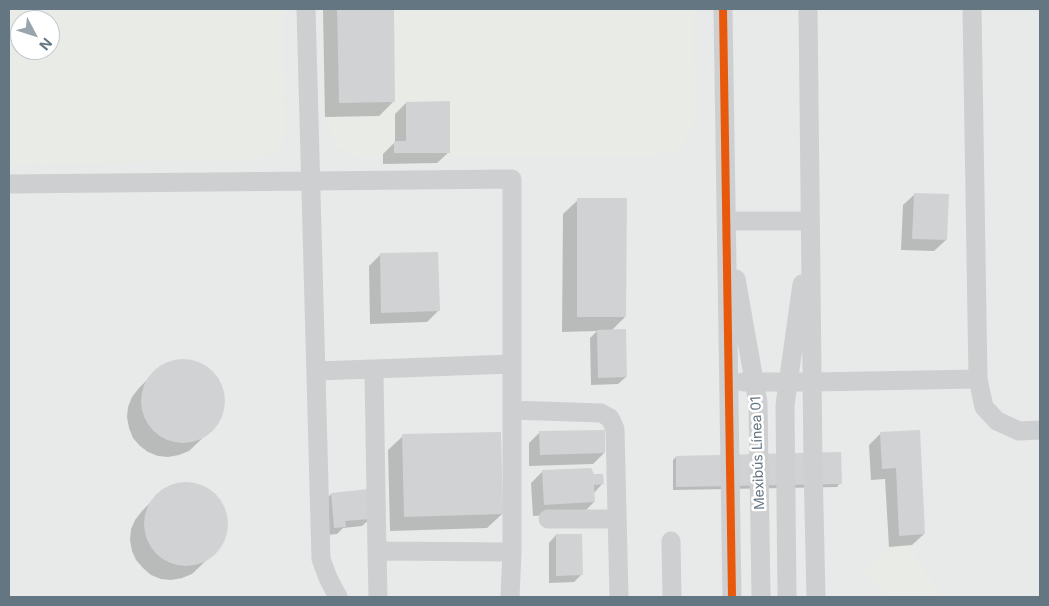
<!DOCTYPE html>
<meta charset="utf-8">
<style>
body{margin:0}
#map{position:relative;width:1049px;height:606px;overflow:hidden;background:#f9f9f9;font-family:Inter,sans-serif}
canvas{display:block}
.frame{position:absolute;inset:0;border:10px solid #657683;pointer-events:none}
.north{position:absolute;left:10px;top:10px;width:50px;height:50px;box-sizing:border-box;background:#fff;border:1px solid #c1c8cd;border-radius:50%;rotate:130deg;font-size:14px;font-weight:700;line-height:20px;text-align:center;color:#657683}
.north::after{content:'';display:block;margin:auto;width:18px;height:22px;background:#99a4ac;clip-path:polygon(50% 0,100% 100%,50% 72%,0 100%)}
</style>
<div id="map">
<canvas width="1049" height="606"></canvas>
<div class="frame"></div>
<div class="north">N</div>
</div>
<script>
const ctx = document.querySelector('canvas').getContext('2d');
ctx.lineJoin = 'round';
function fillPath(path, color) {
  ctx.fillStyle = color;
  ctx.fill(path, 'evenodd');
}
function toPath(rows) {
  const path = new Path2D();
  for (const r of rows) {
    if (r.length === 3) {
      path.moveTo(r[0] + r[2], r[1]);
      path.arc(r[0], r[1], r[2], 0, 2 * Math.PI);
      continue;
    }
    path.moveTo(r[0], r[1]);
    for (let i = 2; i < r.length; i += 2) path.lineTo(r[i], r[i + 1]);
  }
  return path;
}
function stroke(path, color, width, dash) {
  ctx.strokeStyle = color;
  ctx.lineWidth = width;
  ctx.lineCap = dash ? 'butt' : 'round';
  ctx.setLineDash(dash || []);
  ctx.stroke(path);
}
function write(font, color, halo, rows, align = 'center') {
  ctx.font = font + ' Inter,sans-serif';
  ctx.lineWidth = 5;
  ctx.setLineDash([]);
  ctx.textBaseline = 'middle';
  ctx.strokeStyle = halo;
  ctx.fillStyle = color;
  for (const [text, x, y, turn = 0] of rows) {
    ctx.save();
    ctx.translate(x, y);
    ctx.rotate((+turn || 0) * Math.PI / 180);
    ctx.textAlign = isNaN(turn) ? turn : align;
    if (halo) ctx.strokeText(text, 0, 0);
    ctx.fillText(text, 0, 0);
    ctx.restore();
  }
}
fillPath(toPath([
 [9,9,1040,9,1040,597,9,597],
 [20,20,50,20,50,50,20,50]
]), '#e8e9e9');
fillPath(toPath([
 [9,9,283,9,285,138,278,149,262,159,9,165],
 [20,20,50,20,50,50,20,50],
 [324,9,694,9,695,119,683,148,652,157,356,158,336,147,327,123],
 [904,539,943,597,883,597,863,568]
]), '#e8ebe6');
fillPath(toPath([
 [323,9,392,9,394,101,379,116,325,117],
 [406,103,449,152,437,163,383,164,383,154,395,142,395,114],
 [915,194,946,240,934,251,901,250,903,205],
 [578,200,625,317,611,331,626,377,618,384,591,385,590,338,597,331,562,332,563,214],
 [380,255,438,311,427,322,370,324,369,266],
 [183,360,193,362,203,365,211,371,218,380,222,390,224,400,222,411,219,421,212,429,189,451,179,455,168,457,158,456,148,452,140,446,133,438,129,428,127,417,128,407,132,397,139,388,154,373,162,366,172,362],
 [919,431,924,534,912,545,889,547,885,479,871,480,869,445,881,433],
 [540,432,604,453,593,464,529,466,529,443],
 [403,436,502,514,487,528,390,531,388,450],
 [676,457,840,483,837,487,673,490,673,460],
 [543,471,593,475,602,484,594,493,594,502,583,513,533,516,531,483],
 [186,483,196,484,206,488,215,494,221,503,225,512,227,523,226,533,222,543,215,552,192,574,182,578,171,580,161,579,151,575,143,568,136,560,132,551,130,540,131,529,135,520,142,511,157,496,165,489,175,485],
 [331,494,370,519,362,526,343,528,337,534,326,535,324,502],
 [556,535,581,575,574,582,549,583,549,543]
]), '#0003');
fillPath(toPath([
 [337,9,394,9,395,102,339,103],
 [450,101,450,153,394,153,394,141,406,141,406,102],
 [914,193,949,194,947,240,912,239],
 [577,198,627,198,626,317,577,317],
 [438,252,440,311,381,313,380,253],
 [626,329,627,377,598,378,597,330],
 [183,401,42],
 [605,430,605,453,540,455,539,431],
 [920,430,925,534,899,536,896,468,882,469,880,432],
 [501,432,503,514,404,517,402,434],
 [841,452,842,484,676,487,676,456],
 [591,468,594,474,603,474,604,484,594,485,595,502,544,505,542,470],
 [186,524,42],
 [369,489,371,519,345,521,346,527,334,528,331,493],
 [556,534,582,534,583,575,556,576]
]), '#d0d2d3');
stroke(toPath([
 [306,9,321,559,328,578,338,597],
 [723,9,732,597],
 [808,9,813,464,816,597],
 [972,9,978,379,984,407,997,421,1019,431,1040,430],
 [9,184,512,179,512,552,510,597],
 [726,221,810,221],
 [736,279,758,403,761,597],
 [375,369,374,375,377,551],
 [317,371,512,364],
 [743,382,812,382,978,379],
 [512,410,601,413,610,418,615,429,619,597],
 [548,519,617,519],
 [671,541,672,597],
 [378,597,377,551,512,552],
 [787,597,785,405,802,284]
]), '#cecfd0', 19);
stroke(toPath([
 [723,9,732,597]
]), '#e8590c', 8);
write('14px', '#657683', '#fff', [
 ["Mexibús Línea 01",758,453,-92]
]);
</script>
